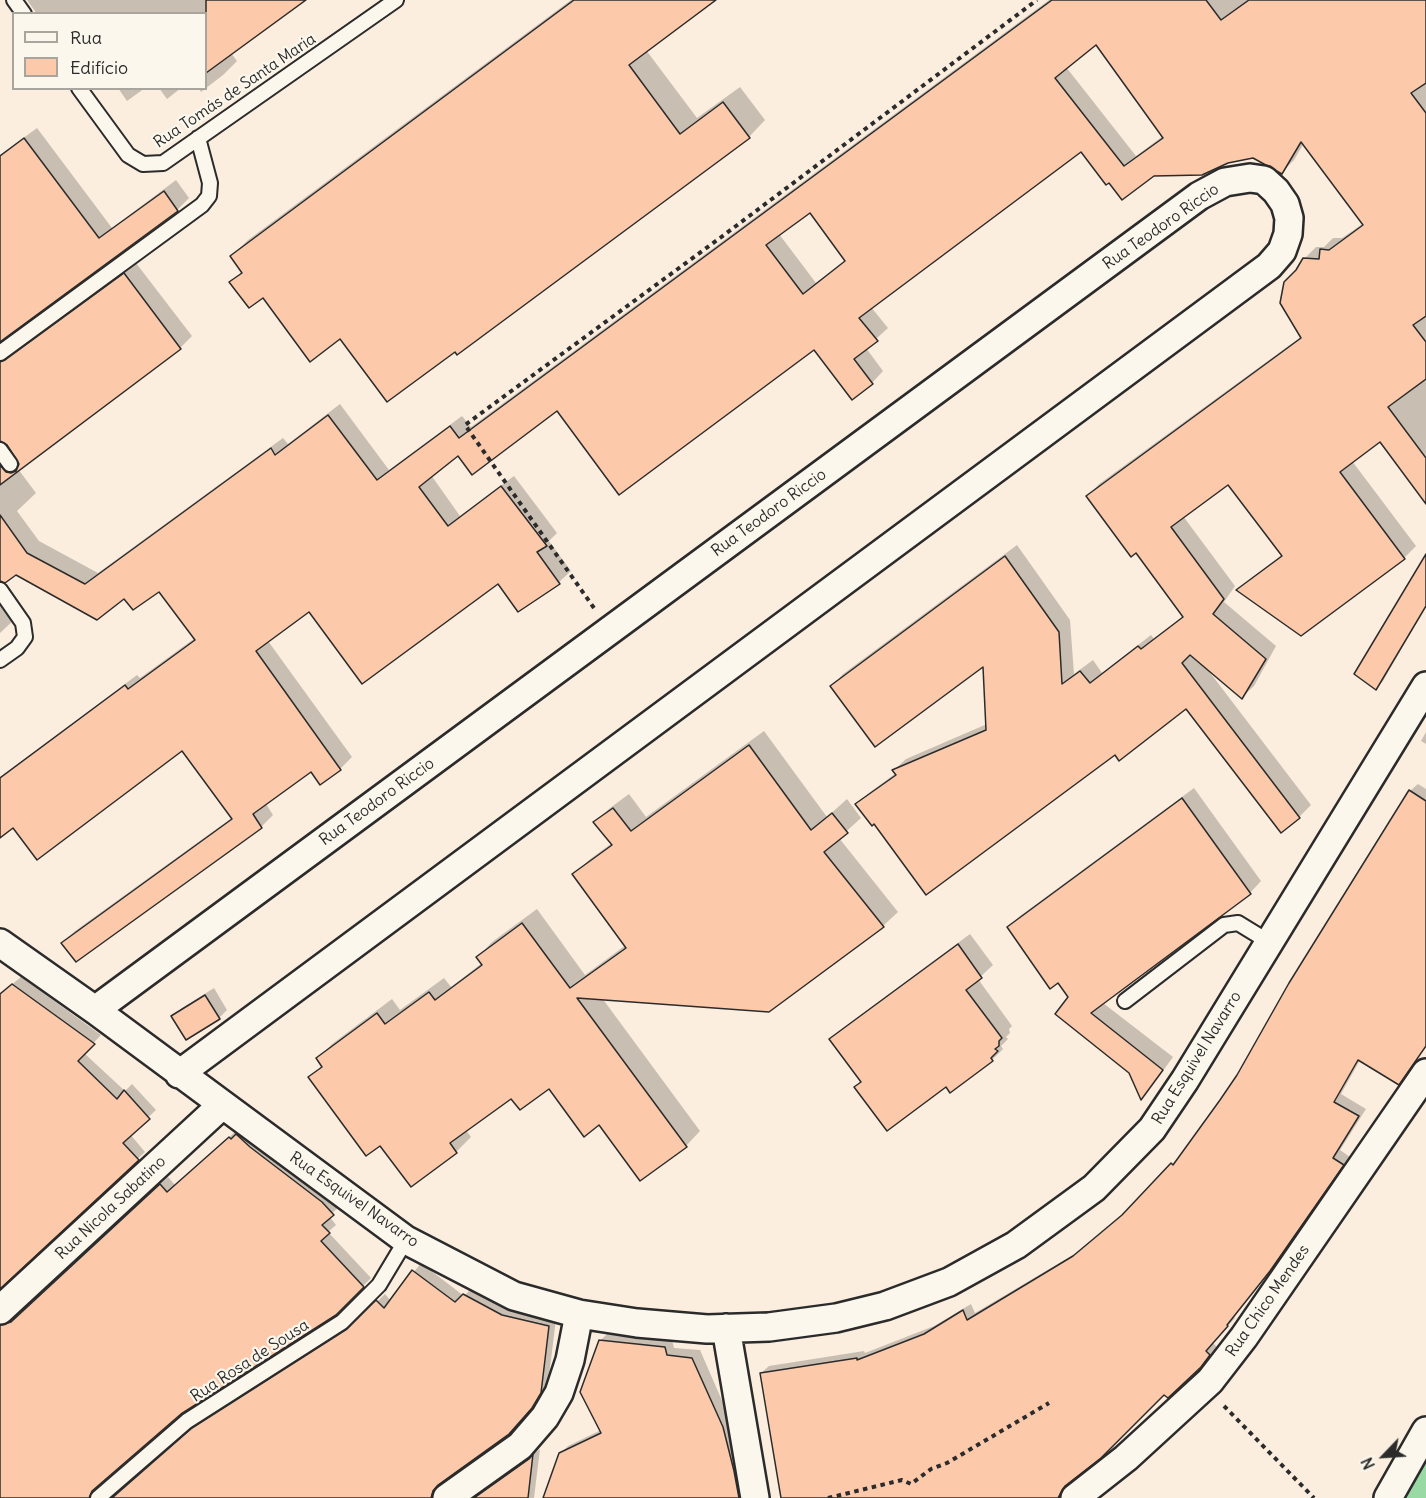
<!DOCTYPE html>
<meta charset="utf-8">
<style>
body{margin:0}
#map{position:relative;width:1426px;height:1498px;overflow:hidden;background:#fbeedf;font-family:Delius,sans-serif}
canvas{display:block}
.legend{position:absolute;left:12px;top:12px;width:195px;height:78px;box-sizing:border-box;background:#fbf7ec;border:2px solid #a8a59f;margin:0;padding:8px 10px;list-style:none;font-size:18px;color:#2b2b2b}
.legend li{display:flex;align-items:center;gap:12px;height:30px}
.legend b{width:30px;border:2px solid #a8a59f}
.north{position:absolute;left:1354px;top:1426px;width:60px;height:60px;-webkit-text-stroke:4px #fbf7ec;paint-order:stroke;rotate:245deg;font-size:16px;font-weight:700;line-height:24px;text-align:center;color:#2b2b2b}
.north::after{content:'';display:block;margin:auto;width:21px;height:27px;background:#2b2b2b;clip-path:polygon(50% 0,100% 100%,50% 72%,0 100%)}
</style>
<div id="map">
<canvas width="1426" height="1498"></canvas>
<ul class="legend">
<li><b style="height:8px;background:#fbf7ec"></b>Rua</li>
<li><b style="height:16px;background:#fccaab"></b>Edifício</li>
</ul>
<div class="north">N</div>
</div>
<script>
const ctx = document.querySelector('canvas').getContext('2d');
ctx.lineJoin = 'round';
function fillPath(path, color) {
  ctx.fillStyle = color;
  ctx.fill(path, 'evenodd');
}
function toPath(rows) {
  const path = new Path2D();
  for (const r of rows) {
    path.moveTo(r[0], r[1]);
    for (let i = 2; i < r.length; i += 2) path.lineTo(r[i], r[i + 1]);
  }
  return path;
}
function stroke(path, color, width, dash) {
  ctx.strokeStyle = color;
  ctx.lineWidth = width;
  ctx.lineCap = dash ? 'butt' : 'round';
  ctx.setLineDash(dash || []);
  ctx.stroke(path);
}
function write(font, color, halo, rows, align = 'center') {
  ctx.font = font + ' Delius,sans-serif';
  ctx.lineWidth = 4.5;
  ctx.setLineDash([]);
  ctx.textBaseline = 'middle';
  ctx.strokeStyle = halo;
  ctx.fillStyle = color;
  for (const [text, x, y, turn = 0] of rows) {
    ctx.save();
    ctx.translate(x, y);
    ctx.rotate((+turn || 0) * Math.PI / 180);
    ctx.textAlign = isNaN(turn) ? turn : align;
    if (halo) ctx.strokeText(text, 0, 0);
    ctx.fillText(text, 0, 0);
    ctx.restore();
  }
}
fillPath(toPath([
 [1426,1446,1426,1498,1396,1498]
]), '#99daa4');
fillPath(toPath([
 [27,0,301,0,231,53,237,61,223,75,201,92,199,88,206,88,206,14,37,14],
 [571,0,714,0,646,50,697,118,740,87,765,120,749,137,456,350,341,337,263,296,231,282,243,271,232,256,248,240],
 [1049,0,1426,0,1426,502,1381,440,1352,461,1416,546,1404,558,1239,590,1250,579,1283,554,1228,483,1183,516,1235,586,1224,602,1276,646,1254,686,1242,697,1208,670,1311,805,1299,817,1281,831,1187,707,1115,753,874,822,857,804,869,793,896,773,894,770,906,759,987,724,984,664,832,686,843,674,1017,545,1070,620,1074,674,1093,660,1102,673,1151,635,1154,639,1184,616,1136,551,1088,496,1099,484,1302,336,1298,270,1304,259,1316,247,1324,247,1333,238,1342,238,1364,223,1304,143,1294,160,1282,172,1253,156,1153,175,1123,198,1081,150,871,307,888,328,866,348,883,371,872,383,814,348,558,409,458,454,431,475,460,516,514,476,557,533,549,541,571,571,559,582,519,610,498,582,309,610,268,641,352,757,340,769,311,770,266,804,273,815,261,827,76,960,63,943,75,931,233,817,183,749,14,826,0,836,0,777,137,675,140,678,195,638,159,590,124,596,16,573,0,584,0,155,37,128,112,228,176,180,189,198,177,210,3,338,4,346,8,350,19,349,136,263,192,336,180,348,18,469,36,493,17,511,39,541,98,573,283,438,288,444,340,404,389,470,462,416,471,427],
 [1096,43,1163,136,1136,156,1066,67],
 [810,211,846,260,816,283,779,234],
 [118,88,145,88,127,101],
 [159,88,181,88,167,99],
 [1426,571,1426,606,1383,681,1376,688],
 [0,598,15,619,0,633],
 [764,731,827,817,847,799,861,818,839,838,898,912,883,926,602,998,700,1131,686,1146,549,1087,512,1096,466,1130,471,1137,456,1152,411,1185,380,1144,310,1077,323,1065,318,1058,332,1044,392,999,400,1010,444,978,451,987,482,963,478,957,492,942,537,909,585,975,626,945,574,875,589,860,612,843,595,822,610,808,629,794,646,817],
 [1426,732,1426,744,1421,741],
 [1418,784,1426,789,1426,1046,1398,1083,1360,1060,1341,1094,1366,1109,1340,1150,1350,1157,1277,1262,1233,1316,1235,1318,1213,1343,1217,1347,1208,1358,1168,1396,1164,1393,1052,1498,782,1498,761,1373,769,1366,864,1351,865,1353,934,1326,971,1304,975,1313,1083,1249,1129,1210,1179,1157,1238,1076,1410,791],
 [1194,788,1261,881,1250,893,1103,1003,1173,1057,1152,1086,1141,1097,1130,1072,1070,997,1009,927,1020,916],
 [970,934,993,965,978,979,1012,1026,1009,1029,1010,1033,1006,1037,1008,1039,1001,1046,1003,1049,992,1060,946,1085,862,1081,831,1039,843,1028],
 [21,977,101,1035,84,1053,125,1091,132,1084,156,1110,130,1134,145,1152,0,1287,0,994],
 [214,988,227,1010,219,1018,173,1017,182,1008],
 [237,1130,340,1206,329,1216,336,1225,328,1232,371,1278,335,1314,180,1413,99,1483,96,1491,102,1498,0,1498,0,1316,12,1318,20,1314,168,1177,176,1186],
 [421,1263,464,1296,472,1288,556,1319,548,1384,540,1398,517,1425,440,1482,439,1488,431,1496,427,1498,111,1498,202,1421,357,1322,385,1294,391,1301],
 [608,1333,672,1340,674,1348,700,1350,730,1419,750,1498,545,1498,560,1454,568,1446,601,1430,600,1341],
 [540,1449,534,1498,494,1498,489,1489]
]), '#0003');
const building = toPath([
 [206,0,306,0,206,73,206,0],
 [574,0,716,0,629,65,680,134,723,102,750,138,457,355,455,352,387,402,340,339,310,362,263,298,249,308,229,282,242,273,230,256,574,0],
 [1052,0,1206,0,1221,20,1249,0,1426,0,1426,83,1411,93,1426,113,1426,316,1413,325,1426,342,1426,379,1388,407,1426,458,1426,504,1380,442,1340,472,1405,559,1301,636,1236,590,1282,556,1228,485,1171,527,1224,599,1213,614,1266,659,1242,699,1190,655,1182,663,1300,818,1281,833,1186,709,1119,761,1115,755,926,895,874,824,872,826,855,804,896,775,892,770,986,730,983,667,875,747,830,686,1005,556,1059,632,1062,684,1080,671,1090,683,1138,646,1141,649,1183,617,1136,553,1131,557,1086,496,1301,338,1280,303,1284,282,1296,270,1303,258,1319,259,1320,249,1329,250,1363,225,1301,142,1282,174,1253,158,1228,163,1202,175,1154,176,1122,200,1109,183,1106,185,1081,152,859,318,878,341,854,359,873,384,852,400,814,350,619,495,557,411,472,475,458,456,419,487,448,526,501,486,547,546,537,552,560,584,518,612,498,584,362,684,309,612,256,651,341,770,320,785,311,772,253,814,262,828,76,962,61,943,232,819,182,751,37,860,13,828,0,838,0,778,125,685,128,689,195,640,159,592,133,610,124,599,97,620,16,575,5,583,0,581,0,515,27,553,85,584,271,448,275,455,328,415,377,480,450,426,459,438,1052,0],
 [1096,45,1163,138,1124,166,1055,78,1096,45],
 [810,213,845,261,803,294,766,245,810,213],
 [24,138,99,238,164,191,178,211,0,342,0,156,24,138],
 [124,273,181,349,0,485,0,465,6,472,11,473,16,471,19,464,7,445,0,441,0,362,5,360,124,273],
 [1426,554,1426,606,1376,690,1354,674,1426,554],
 [749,745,811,830,832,813,848,833,824,852,884,927,769,1012,577,998,687,1147,640,1181,599,1125,584,1137,549,1089,520,1110,511,1099,450,1143,457,1153,411,1187,380,1146,366,1156,308,1077,322,1067,316,1058,377,1013,385,1024,429,992,435,1000,482,965,476,957,522,923,570,988,626,948,572,874,612,845,593,822,613,808,631,831,749,745],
 [1409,790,1426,801,1426,1046,1399,1085,1358,1060,1334,1102,1359,1116,1333,1158,1344,1165,1270,1271,1227,1325,1228,1326,1206,1351,1210,1355,1201,1367,1168,1398,1164,1395,1101,1458,1065,1486,1058,1498,781,1498,760,1373,857,1358,857,1360,924,1334,963,1310,967,1320,1073,1256,1122,1215,1171,1163,1173,1165,1220,1100,1237,1075,1289,983,1409,790],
 [1182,798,1251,894,1091,1013,1163,1070,1141,1100,1129,1073,1055,1014,1068,997,1058,983,1050,989,1007,927,1182,798],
 [958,944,982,978,966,990,1002,1038,999,1041,999,1046,995,1049,998,1051,991,1058,993,1061,950,1093,946,1087,887,1131,854,1087,861,1082,829,1039,958,944],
 [12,984,95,1044,78,1061,117,1099,124,1090,150,1119,123,1143,139,1160,0,1289,0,994,12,984],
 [205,995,220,1019,186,1040,171,1016,205,995],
 [236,1134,250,1147,322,1202,334,1215,322,1225,330,1233,321,1241,364,1287,336,1315,181,1414,92,1491,89,1498,0,1498,0,1325,11,1322,160,1184,167,1192,229,1137,231,1139,236,1134],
 [412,1270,455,1302,463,1294,502,1315,549,1326,541,1393,532,1408,509,1434,438,1485,433,1491,431,1498,112,1498,192,1428,347,1329,376,1300,384,1308,412,1270],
 [599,1340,665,1347,667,1355,692,1358,723,1427,734,1471,739,1498,543,1498,559,1453,601,1433,580,1392,599,1340],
 [533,1454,528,1498,474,1498,529,1459,533,1454]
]);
fillPath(building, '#fccaab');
stroke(building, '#2b2b2b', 1.5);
const lane = toPath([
 [14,0,24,14],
 [79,88,128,155,143,164,163,163,396,0],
 [0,353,202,205,209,196,210,183,198,138],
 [0,450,10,464],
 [0,590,23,623,25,637,17,648,0,660],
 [1125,1001,1224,925,1238,923,1269,942],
 [98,1498,187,1421,342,1322,379,1285,406,1240]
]);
const street = toPath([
 [0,943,95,1010,406,1240,514,1296,579,1314,637,1323,707,1329,769,1327,836,1318,885,1306,949,1282,1016,1245,1094,1188,1152,1129,1185,1080,1426,686],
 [95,1010,1199,196,1225,182,1250,178,1264,180,1276,191,1285,204,1289,218,1288,234,1282,251,1269,266,179,1074],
 [0,1310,222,1105],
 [726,1328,755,1498],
 [447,1498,520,1446,545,1417,559,1393,570,1360,579,1314],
 [1075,1498,1126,1458,1210,1381,1244,1337,1426,1073],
 [1388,1498,1426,1431]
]);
stroke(lane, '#2b2b2b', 18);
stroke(street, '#2b2b2b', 32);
stroke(toPath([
 [594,608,465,425,720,238,1037,0],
 [1224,1406,1314,1498],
 [828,1498,902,1480,911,1484,931,1469,947,1463,1049,1403]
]), '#2b2b2b', 4, [4.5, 4.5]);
stroke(lane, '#fbf7ec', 14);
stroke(street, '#fbf7ec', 27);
write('16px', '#2b2b2b', '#fbf7ec', [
 ["Rua Tomás de Santa Maria",235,91,-34],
 ["Rua Teodoro Riccio",1161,227,-35],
 ["Rua Teodoro Riccio",769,513,-36],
 ["Rua Teodoro Riccio",377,802,-36],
 ["Rua Esquivel Navarro",1197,1058,-58],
 ["Rua Esquivel Navarro",354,1200,35],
 ["Rua Nicola Sabatino",111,1208,-43],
 ["Rua Chico Mendes",1268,1301,-55],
 ["Rua Rosa de Sousa",250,1361,-33]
]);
</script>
